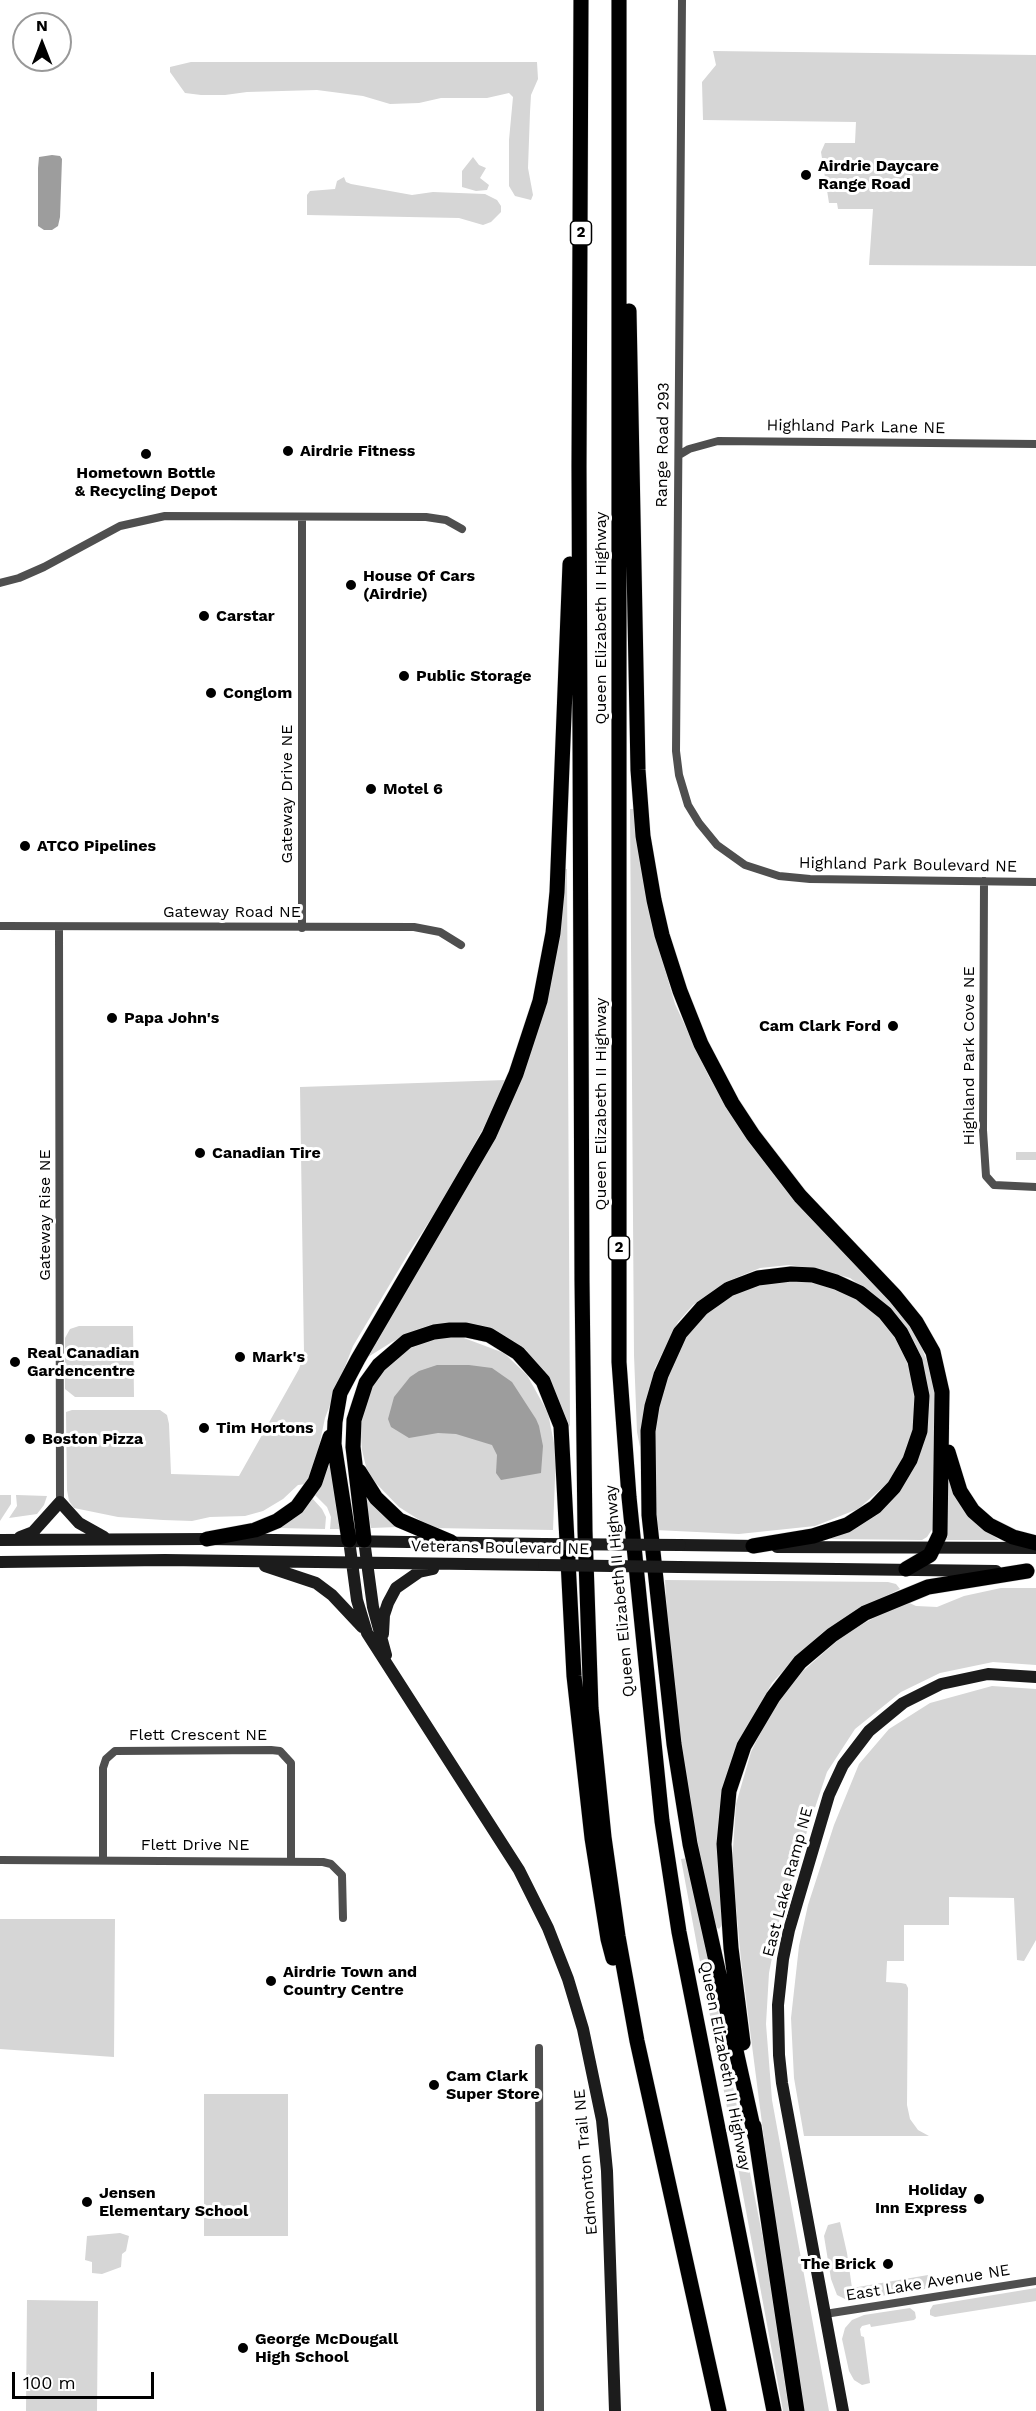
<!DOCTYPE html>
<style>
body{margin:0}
#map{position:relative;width:1036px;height:2411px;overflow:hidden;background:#fff;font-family:"Work Sans",sans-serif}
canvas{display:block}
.north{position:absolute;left:12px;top:12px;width:60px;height:60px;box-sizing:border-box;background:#fff;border:2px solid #999;border-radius:50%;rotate:0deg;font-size:16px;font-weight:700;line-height:24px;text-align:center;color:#000}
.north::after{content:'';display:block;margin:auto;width:21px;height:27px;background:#000;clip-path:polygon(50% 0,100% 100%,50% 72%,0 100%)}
.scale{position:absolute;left:12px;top:2372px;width:142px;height:27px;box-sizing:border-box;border:3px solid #000;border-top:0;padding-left:8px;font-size:18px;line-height:21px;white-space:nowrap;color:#000;-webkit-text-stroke:4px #fff;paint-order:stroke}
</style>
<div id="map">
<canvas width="1036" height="2411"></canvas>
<div class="north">N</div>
<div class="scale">100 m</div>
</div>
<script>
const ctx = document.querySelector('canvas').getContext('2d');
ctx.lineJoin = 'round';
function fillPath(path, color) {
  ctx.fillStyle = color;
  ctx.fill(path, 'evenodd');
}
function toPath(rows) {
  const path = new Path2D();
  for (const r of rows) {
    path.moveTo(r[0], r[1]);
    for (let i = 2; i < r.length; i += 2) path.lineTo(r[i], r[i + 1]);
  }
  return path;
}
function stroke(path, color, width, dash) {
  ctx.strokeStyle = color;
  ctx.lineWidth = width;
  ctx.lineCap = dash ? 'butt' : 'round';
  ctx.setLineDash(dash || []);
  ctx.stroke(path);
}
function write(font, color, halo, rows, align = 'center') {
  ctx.font = font + ' "Work Sans",sans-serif';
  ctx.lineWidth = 6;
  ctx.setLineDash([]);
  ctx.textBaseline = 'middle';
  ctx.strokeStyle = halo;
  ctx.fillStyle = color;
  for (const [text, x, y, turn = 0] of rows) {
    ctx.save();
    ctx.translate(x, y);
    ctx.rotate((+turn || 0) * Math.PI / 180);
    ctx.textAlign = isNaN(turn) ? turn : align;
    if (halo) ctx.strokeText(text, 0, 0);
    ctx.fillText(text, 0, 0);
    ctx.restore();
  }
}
fillPath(toPath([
 [713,51,1036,55,1036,266,869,265,873,209,838,209,837,203,829,203,821,152,825,143,855,143,856,122,703,120,702,82,716,65],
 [191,62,537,62,538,79,531,95,530,112,528,168,533,195,531,200,515,196,509,186,509,140,513,97,509,93,487,98,441,98,419,103,390,104,363,96,317,90,247,92,225,95,201,95,185,93,170,72,170,67],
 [473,157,479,165,486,168,480,178,489,185,487,190,476,191,462,187,462,171],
 [344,177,346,182,351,184,412,195,433,192,485,194,497,200,501,206,501,212,491,222,483,225,459,218,307,215,307,195,310,191,335,189,337,181],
 [630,809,635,809,638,847,650,917,675,1004,709,1077,749,1140,781,1184,907,1320,919,1341,931,1371,935,1398,933,1528,927,1537,922,1540,831,1539,825,1537,898,1493,925,1376,915,1343,900,1319,873,1295,850,1278,817,1269,789,1265,760,1268,726,1282,693,1305,678,1322,655,1368,640,1447,637,1432,634,1355],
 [563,869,567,869,570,1427,549,1380,526,1350,495,1330,464,1324,425,1327,392,1342,368,1357,526,1062],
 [506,1080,489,1118,442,1202,408,1254,353,1346,325,1418,316,1461,306,1484,298,1485,283,1499,263,1511,245,1516,210,1517,192,1521,163,1520,118,1517,74,1508,69,1501,67,1490,66,1412,72,1410,160,1410,167,1415,169,1424,171,1474,239,1476,299,1369,304,1353,300,1087],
 [1016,1152,1036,1152,1036,1160,1016,1160],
 [773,1281,807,1282,841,1289,874,1312,900,1344,912,1376,916,1419,906,1452,888,1483,858,1509,815,1526,739,1534,655,1530,654,1434,662,1387,680,1344,709,1309,740,1292],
 [79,1326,133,1326,134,1397,75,1397,65,1389,65,1338,70,1329],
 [439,1338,464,1338,504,1353,527,1375,548,1413,556,1453,553,1530,432,1528,399,1507,368,1475,362,1450,360,1423,364,1398,380,1368,407,1349],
 [330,1464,340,1529,330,1529,331,1517,327,1507,314,1494],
 [947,1478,964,1509,978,1524,999,1540,945,1540],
 [0,1495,11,1495,11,1504,0,1521],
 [16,1495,17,1495,47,1496,44,1505,37,1514,9,1518,17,1506],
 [365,1497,382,1514,399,1527,371,1528],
 [312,1498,322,1509,326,1517,325,1529,277,1528],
 [665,1580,888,1582,896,1584,900,1589,850,1614,822,1633,794,1659,772,1683,740,1741,719,1829,719,1886,723,1924,719,1929,715,1926,712,1916,692,1813,678,1720,667,1616],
 [1001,1588,1036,1588,1036,1665,993,1662,940,1673,901,1692,855,1729,827,1772,782,1906,769,1973,766,2024,772,2100,829,2411,799,2411,741,1960,732,1863,736,1804,751,1752,772,1709,803,1671,846,1633,905,1601,916,1606,937,1607,964,1596],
 [992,1686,1036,1689,1036,1940,1024,1961,1017,1960,1014,1898,949,1897,949,1925,904,1925,904,1961,887,1961,886,1982,901,1983,906,1984,908,1988,907,2105,910,2119,918,2130,929,2136,804,2136,794,2078,791,2018,799,1946,808,1905,834,1825,859,1764,889,1729,930,1703],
 [688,1858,766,2254,789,2411,783,2411,681,1859],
 [0,1919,115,1919,114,2057,0,2049],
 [204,2094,288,2094,288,2236,204,2236],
 [840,2222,847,2253,852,2288,928,2275,929,2284,925,2289,849,2301,837,2295,831,2279,824,2236,828,2225],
 [120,2233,129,2236,126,2251,122,2254,121,2267,102,2274,92,2273,92,2262,85,2260,87,2236],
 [1036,2288,1036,2301,935,2317,930,2315,930,2310,933,2305],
 [27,2300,98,2301,97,2411,26,2411],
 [910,2308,915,2312,916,2318,914,2320,871,2327,870,2324,862,2326,860,2329,861,2336,864,2337,870,2383,862,2385,854,2380,849,2371,842,2339,845,2328,852,2320,864,2315]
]), '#d6d6d6');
fillPath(toPath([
 [52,155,60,156,62,159,60,217,58,226,52,230,44,230,38,226,38,168,39,157],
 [437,1365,469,1365,492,1368,512,1382,536,1419,539,1426,543,1446,541,1473,501,1480,496,1473,497,1455,492,1445,456,1434,438,1433,409,1438,391,1427,388,1419,394,1397,410,1377,419,1371]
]), '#9d9d9d');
const highway = toPath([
 [581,0,579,466,582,1280,585,1531,591,1708,604,1837,618,1936,637,2041,719,2411],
 [619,0,619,1362,629,1497,662,1821,679,1932,774,2411],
 [629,311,638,770,643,836,654,900,662,935,680,991,701,1044,732,1103,753,1135,800,1196,895,1296,916,1322,933,1352,942,1392,940,1534,930,1555,906,1569],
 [948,1452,960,1491,973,1511,989,1525,1013,1537,1036,1543],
 [359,1471,376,1498,399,1520,451,1542],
 [207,1539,255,1530,277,1521,297,1507,315,1482,330,1437],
 [349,1540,334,1444,335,1422,340,1393,358,1359,489,1135,516,1074,540,1001,553,933,557,892,570,564],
 [364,1540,353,1447,354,1420,366,1383,379,1365,407,1341,434,1332,450,1330,466,1330,489,1335,518,1353,543,1381,561,1426,574,1676,592,1838,608,1939,613,1958],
 [753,1546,813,1536,847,1525,875,1507,894,1487,910,1460,920,1431,922,1396,915,1361,901,1333,885,1313,860,1293,836,1282,813,1275,791,1274,758,1278,729,1289,702,1308,680,1333,661,1375,652,1406,648,1431,649,1515,674,1744,690,1844,755,2136],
 [743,2043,731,1948,724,1844,729,1791,744,1746,773,1697,800,1662,832,1635,865,1613,928,1587,1027,1571],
 [754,2126,797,2411]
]);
stroke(highway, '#dbdbdb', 16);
stroke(toPath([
 [682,0,676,751,679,775,688,805,699,823,717,845,745,865,779,876,810,879,1036,882],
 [679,455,689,449,718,441,1036,444],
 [0,583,19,578,44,567,120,526,165,516,426,517,446,520,462,529],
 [984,881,983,1130,986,1176,994,1185,1036,1187],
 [0,926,414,927,440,932,461,945],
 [59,927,60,1502],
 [302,928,302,517],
 [0,1860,323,1862,331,1864,342,1875,343,1918],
 [103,1860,103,1768,106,1759,115,1751,271,1750,280,1751,291,1763,291,1861],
 [539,2048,540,2411],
 [825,2314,1036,2281]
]), '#4f4f4f', 8);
stroke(toPath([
 [20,1537,33,1532,60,1502,79,1523,104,1537],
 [0,1540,207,1539,543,1544],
 [349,1540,357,1600,367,1633,519,1870,548,1928,568,1979,583,2029,602,2120,607,2171,615,2411],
 [364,1540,373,1607,386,1655],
 [680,1545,760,1546],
 [777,1547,1036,1548],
 [0,1562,165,1560,544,1565],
 [265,1566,316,1583,332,1595,362,1627],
 [679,1567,996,1571],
 [383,1634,384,1615,388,1603,396,1588,419,1572,433,1569],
 [843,2411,782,2083,779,2055,778,2005,783,1959,789,1930,829,1795,843,1765,869,1731,903,1703,941,1684,988,1674,1036,1677]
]), '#1c1c1c', 12);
stroke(highway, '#000', 15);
stroke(toPath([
 [543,1544,680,1545],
 [544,1565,679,1567]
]), '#1c1c1c', 12);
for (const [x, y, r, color] of [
 [806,175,6,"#000"],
 [288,451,6,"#000"],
 [146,454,6,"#000"],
 [351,585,6,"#000"],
 [204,616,6,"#000"],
 [404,676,6,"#000"],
 [211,693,6,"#000"],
 [371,789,6,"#000"],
 [25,846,6,"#000"],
 [112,1018,6,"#000"],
 [893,1026,6,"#000"],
 [200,1153,6,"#000"],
 [240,1357,6,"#000"],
 [15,1362,6,"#000"],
 [204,1428,6,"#000"],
 [30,1439,6,"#000"],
 [271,1981,6,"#000"],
 [434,2085,6,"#000"],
 [979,2199,6,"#000"],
 [87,2202,6,"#000"],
 [888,2264,6,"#000"],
 [243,2348,6,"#000"]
]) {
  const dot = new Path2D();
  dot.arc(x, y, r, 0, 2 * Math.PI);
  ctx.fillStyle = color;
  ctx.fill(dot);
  stroke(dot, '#fff', 2);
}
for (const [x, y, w] of [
 [581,233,21],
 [619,1248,21]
]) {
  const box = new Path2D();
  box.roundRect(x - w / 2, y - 12, w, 24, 4.5);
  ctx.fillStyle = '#fff';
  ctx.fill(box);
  stroke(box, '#000', 1.5);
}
write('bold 15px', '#000', null, [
 ["2",581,233],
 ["2",619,1248]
]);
write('bold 16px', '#000', '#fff', [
 ["Airdrie Daycare",818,166],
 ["Range Road",818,184],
 ["Airdrie Fitness",300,451],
 ["Hometown Bottle",146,473,"center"],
 ["& Recycling Depot",146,491,"center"],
 ["House Of Cars",363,576],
 ["(Airdrie)",363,594],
 ["Carstar",216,616],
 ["Public Storage",416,676],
 ["Conglom",223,693],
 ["Motel 6",383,789],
 ["ATCO Pipelines",37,846],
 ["Papa John's",124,1018],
 ["Cam Clark Ford",881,1026,"right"],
 ["Canadian Tire",212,1153],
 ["Real Canadian",27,1353],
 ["Gardencentre",27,1371],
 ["Mark's",252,1357],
 ["Tim Hortons",216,1428],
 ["Boston Pizza",42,1439],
 ["Airdrie Town and",283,1972],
 ["Country Centre",283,1990],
 ["Cam Clark",446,2076],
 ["Super Store",446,2094],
 ["Holiday",967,2190,"right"],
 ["Inn Express",967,2208,"right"],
 ["Jensen",99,2193],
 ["Elementary School",99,2211],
 ["The Brick",876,2264,"right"],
 ["George McDougall",255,2339],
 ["High School",255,2357]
], 'left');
write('16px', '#000', '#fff', [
 ["Highland Park Lane NE",856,427,1],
 ["Range Road 293",663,445,-89],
 ["Queen Elizabeth II Highway",601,618,-90],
 ["Gateway Drive NE",287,794,-90],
 ["Highland Park Boulevard NE",908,865,1],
 ["Gateway Road NE",232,912],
 ["Highland Park Cove NE",969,1056,-90],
 ["Queen Elizabeth II Highway",601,1104,-90],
 ["Gateway Rise NE",45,1215,-90],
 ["Veterans Boulevard NE",500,1548,1],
 ["Queen Elizabeth II Highway",620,1591,-95],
 ["Flett Crescent NE",198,1735],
 ["Flett Drive NE",195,1845],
 ["East Lake Ramp NE",788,1882,-75],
 ["Queen Elizabeth II Highway",725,2066,79],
 ["Edmonton Trail NE",586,2162,-95],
 ["East Lake Avenue NE",928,2283,-9]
]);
</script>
